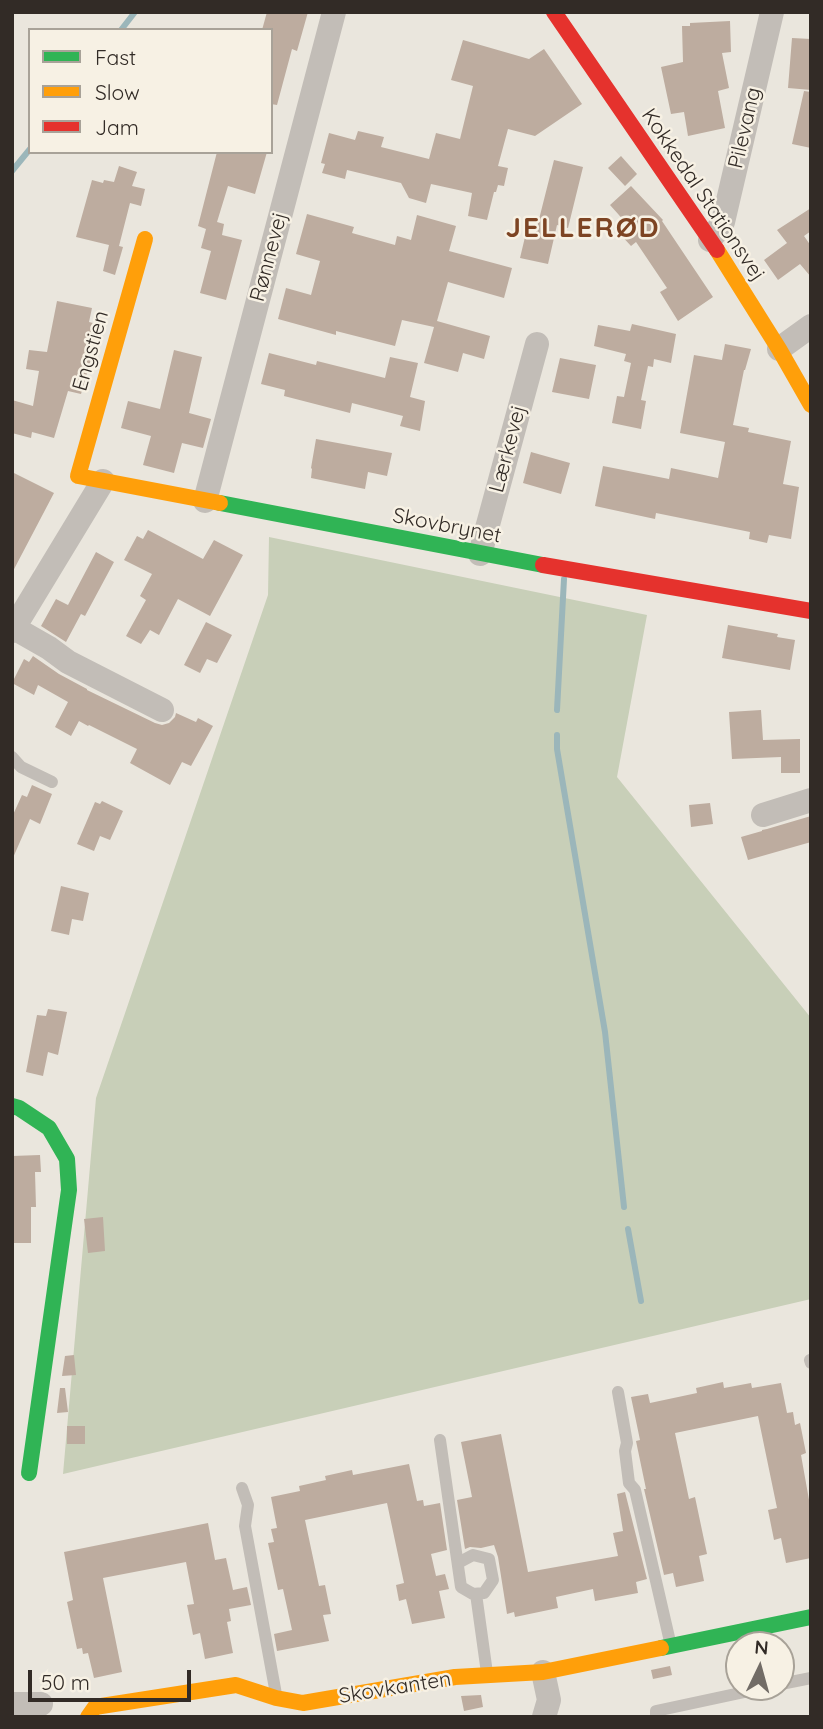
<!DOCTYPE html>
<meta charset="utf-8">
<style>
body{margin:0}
#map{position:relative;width:823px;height:1729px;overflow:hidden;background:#eae6dd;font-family:Quicksand,sans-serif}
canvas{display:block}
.frame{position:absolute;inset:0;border:14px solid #322b26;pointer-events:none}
.legend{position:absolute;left:28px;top:28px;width:245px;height:126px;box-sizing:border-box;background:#f7f1e4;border:2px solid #a8a298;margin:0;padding:9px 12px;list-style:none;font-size:21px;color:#322b26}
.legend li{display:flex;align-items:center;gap:14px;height:35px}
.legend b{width:35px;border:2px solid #a8a298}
.north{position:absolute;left:725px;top:1631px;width:70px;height:70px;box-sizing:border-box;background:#f7f1e4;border:2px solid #a8a298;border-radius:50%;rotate:5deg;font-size:19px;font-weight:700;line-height:28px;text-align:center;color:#322b26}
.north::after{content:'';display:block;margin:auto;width:24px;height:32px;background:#726c66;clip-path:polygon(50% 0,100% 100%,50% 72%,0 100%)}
.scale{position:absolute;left:28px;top:1670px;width:163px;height:32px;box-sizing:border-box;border:4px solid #322b26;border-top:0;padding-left:9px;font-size:21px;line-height:24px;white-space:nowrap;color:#322b26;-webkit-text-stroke:5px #f7f1e4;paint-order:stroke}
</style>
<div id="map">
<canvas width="823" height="1729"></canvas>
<div class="frame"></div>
<ul class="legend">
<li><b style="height:9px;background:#30b455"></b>Fast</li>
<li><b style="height:9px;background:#ff9f0a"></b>Slow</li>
<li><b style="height:9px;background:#e5322d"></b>Jam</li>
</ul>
<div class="north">N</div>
<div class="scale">50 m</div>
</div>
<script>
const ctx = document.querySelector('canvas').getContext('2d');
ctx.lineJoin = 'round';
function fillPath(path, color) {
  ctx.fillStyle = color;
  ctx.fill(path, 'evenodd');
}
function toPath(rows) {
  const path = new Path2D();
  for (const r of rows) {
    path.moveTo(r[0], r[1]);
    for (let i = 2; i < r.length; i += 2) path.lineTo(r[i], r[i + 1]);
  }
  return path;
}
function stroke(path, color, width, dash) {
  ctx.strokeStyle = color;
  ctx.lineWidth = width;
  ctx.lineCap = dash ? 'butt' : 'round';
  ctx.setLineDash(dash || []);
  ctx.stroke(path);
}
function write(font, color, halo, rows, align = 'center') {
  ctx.font = font + ' Quicksand,sans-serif';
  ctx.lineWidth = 5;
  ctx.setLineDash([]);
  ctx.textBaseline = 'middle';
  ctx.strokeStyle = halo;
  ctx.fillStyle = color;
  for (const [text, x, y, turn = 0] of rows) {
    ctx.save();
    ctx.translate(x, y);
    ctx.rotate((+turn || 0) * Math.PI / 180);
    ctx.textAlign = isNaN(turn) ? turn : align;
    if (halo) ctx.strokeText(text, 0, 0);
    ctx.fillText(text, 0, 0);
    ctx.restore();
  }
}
fillPath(toPath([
 [269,537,647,615,617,777,811,1018,811,1299,63,1474,96,1098,268,595]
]), '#c8cfb8');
stroke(toPath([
 [121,30,135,12],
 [12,171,30,149],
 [557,710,564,579],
 [557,735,557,749,605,1032,624,1207],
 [628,1229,641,1301]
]), '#9bb6ba', 6);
fillPath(toPath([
 [267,12,308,12,297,51,292,49,277,105,271,104,271,30,262,30],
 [730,21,731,52,722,53,729,88,718,91,725,128,688,136,684,112,671,114,661,67,683,62,682,26,690,26,690,23],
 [792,38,811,39,811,90,788,88],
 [463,40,529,59,544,49,582,104,535,136,508,129,498,166,508,168,504,186,498,185,496,192,494,192,487,220,468,216,472,193,431,184,426,203,409,198,401,183,347,170,345,179,322,173,325,164,321,163,329,133,355,140,358,131,384,137,381,147,429,159,436,133,460,139,473,86,451,80],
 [804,91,811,92,811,148,792,144],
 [217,152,267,152,255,194,228,186,217,222,224,224,222,235,242,240,226,300,200,293,211,251,201,248,206,229,198,226],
 [621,156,637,174,625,186,608,168],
 [554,160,583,167,568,228,557,225,548,264,520,258,525,237,534,239],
 [119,166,137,172,132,186,145,189,141,206,130,203,119,246,123,247,115,275,103,271,109,245,76,237,92,180,103,183,104,180,114,182],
 [631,186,663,220,662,221,713,297,678,321,660,292,667,288,636,242,631,246,618,232,627,224,610,205],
 [811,208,811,231,804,236,811,246,811,277,800,264,778,280,764,260,787,243,777,230],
 [307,214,354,227,352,233,395,245,397,236,411,240,417,215,456,226,449,251,512,268,504,298,448,282,437,321,490,336,484,359,463,353,458,372,424,363,434,327,402,320,395,346,336,331,336,335,278,319,286,288,311,295,320,261,296,254],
 [57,301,92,308,89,322,101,325,81,394,68,391,54,438,32,432,31,438,12,433,12,400,33,406,39,371,26,369,29,350,47,352],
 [632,324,676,334,671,363,654,359,653,367,648,366,641,400,646,401,641,429,612,423,617,396,624,397,631,363,624,361,626,354,594,346,598,325,630,331],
 [725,344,751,349,745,370,744,370,733,425,749,428,748,432,791,441,783,484,799,487,791,539,769,535,767,543,749,539,750,532,656,513,655,519,595,506,603,466,669,479,671,468,718,478,725,442,680,433,694,355,722,360],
 [174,350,202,357,189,413,211,419,203,448,182,443,174,473,143,465,151,436,121,428,128,401,160,409],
 [269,353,316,365,317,361,385,378,390,357,418,363,410,397,425,401,420,431,400,426,403,416,352,403,350,413,284,396,285,390,261,384],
 [560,358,596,365,589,399,552,392],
 [316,439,392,453,387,476,368,472,365,489,311,478,312,469,311,468],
 [531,452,570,463,561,494,523,483],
 [12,472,54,493,12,573],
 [148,530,203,559,214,540,243,555,210,616,178,599,159,635,150,630,141,644,126,636,146,600,140,596,152,574,124,560,137,536,143,539],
 [96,552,114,562,85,616,81,614,66,642,41,626,56,599,68,605],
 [206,622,232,635,217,663,207,659,200,673,184,665],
 [728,625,778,634,777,637,795,640,790,670,722,658],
 [33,656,59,674,87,689,87,690,155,723,162,725,169,723,175,717,176,713,196,722,198,718,213,726,191,766,182,762,170,785,130,763,137,749,89,725,88,726,79,721,71,736,55,727,68,702,38,685,34,695,12,683,24,659,29,662],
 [761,710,763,740,800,739,800,773,781,773,781,757,732,759,729,712],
 [32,785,52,794,40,824,30,819,12,860,12,817,22,795,27,797],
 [102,801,123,811,110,840,100,836,94,851,77,844,95,802,100,804],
 [710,803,713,824,691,827,689,805],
 [811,816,811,842,748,860,741,837,762,831,762,830,767,829],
 [61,886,89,893,83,921,72,919,69,935,51,931],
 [48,1009,67,1012,58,1055,48,1052,43,1076,26,1072,37,1015,46,1016],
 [40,1155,41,1172,35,1172,36,1207,31,1207,31,1243,12,1243,12,1156],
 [103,1217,105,1251,88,1253,84,1219],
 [74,1355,76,1375,62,1376,65,1356],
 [723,1382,724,1388,751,1383,752,1388,781,1383,787,1413,793,1412,795,1425,800,1423,806,1453,801,1455,811,1511,811,1558,786,1563,781,1538,774,1540,768,1510,777,1508,758,1416,675,1433,689,1499,695,1497,707,1554,699,1556,704,1581,676,1587,673,1573,664,1575,644,1489,646,1489,636,1441,640,1440,631,1397,648,1394,650,1403,697,1393,696,1388],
 [60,1388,65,1388,68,1412,57,1413],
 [67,1426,85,1426,85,1444,67,1444],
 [501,1434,528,1572,618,1556,613,1533,623,1531,617,1494,625,1492,647,1579,636,1582,638,1593,595,1601,593,1589,556,1597,558,1608,515,1617,514,1612,507,1614,498,1557,494,1545,481,1548,470,1547,465,1549,457,1500,472,1497,461,1442],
 [409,1464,417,1501,423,1500,424,1506,440,1503,447,1550,431,1554,436,1576,445,1574,449,1589,439,1591,445,1618,412,1624,406,1599,399,1601,396,1585,404,1583,387,1503,305,1520,319,1586,325,1585,331,1614,323,1615,329,1641,277,1651,274,1634,292,1630,283,1589,278,1590,268,1543,274,1542,271,1529,277,1528,271,1497,300,1491,299,1486,326,1480,325,1476,352,1470,353,1475],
 [208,1523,215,1560,226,1558,233,1590,247,1587,251,1605,229,1609,231,1621,227,1622,233,1653,205,1659,200,1633,193,1635,187,1605,194,1604,186,1562,103,1578,122,1672,94,1678,88,1653,83,1654,82,1648,77,1649,67,1602,73,1600,64,1552],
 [670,1666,672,1675,653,1679,651,1670],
 [481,1695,483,1707,464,1711,461,1696]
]), '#bdac9f');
stroke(toPath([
 [12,757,21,767,52,782],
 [810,1360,811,1363],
 [618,1392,627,1443,625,1451,629,1483,635,1490,671,1646],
 [440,1440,461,1587,473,1594,484,1593,493,1580,489,1559,473,1555,458,1563],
 [242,1488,248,1505,245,1526,276,1694],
 [476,1594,487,1673],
 [781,1684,811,1678],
 [656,1717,656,1711,768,1687]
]), '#c2bdb7', 12);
stroke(toPath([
 [710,240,723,222,772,12],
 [779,349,811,326],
 [205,501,334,12],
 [480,554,537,344],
 [14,628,49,648,68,662,162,710],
 [12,631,103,481],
 [763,815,811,800],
 [543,1672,549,1700,544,1717],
 [12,1704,41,1704]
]), '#c2bdb7', 24);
stroke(toPath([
 [220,503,543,565],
 [12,1106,19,1108,49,1128,67,1159,69,1190,29,1473],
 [661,1648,811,1617]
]), '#30b455', 16);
stroke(toPath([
 [145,239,78,476,220,503],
 [717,250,779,349,811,405],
 [88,1717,95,1707,236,1685,276,1698,303,1703,455,1677,543,1672,661,1648]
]), '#ff9f0a', 16);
stroke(toPath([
 [554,12,717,250],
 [543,565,811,611]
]), '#e5322d', 16);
write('21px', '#322b26', '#f7f1e4', [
 ["Pilevang",745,128,-77],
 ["Kokkedal Stationsvej",703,195,56],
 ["Rønnevej",269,257,-75],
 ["Engstien",91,351,-74],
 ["Lærkevej",508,449,-75],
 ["Skovbrynet",447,526,11],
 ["Skovkanten",395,1688,-9]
]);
ctx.letterSpacing = '2px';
write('bold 28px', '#7d4423', '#f7f1e4', [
 ["JELLERØD",583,229]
]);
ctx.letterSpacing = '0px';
</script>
